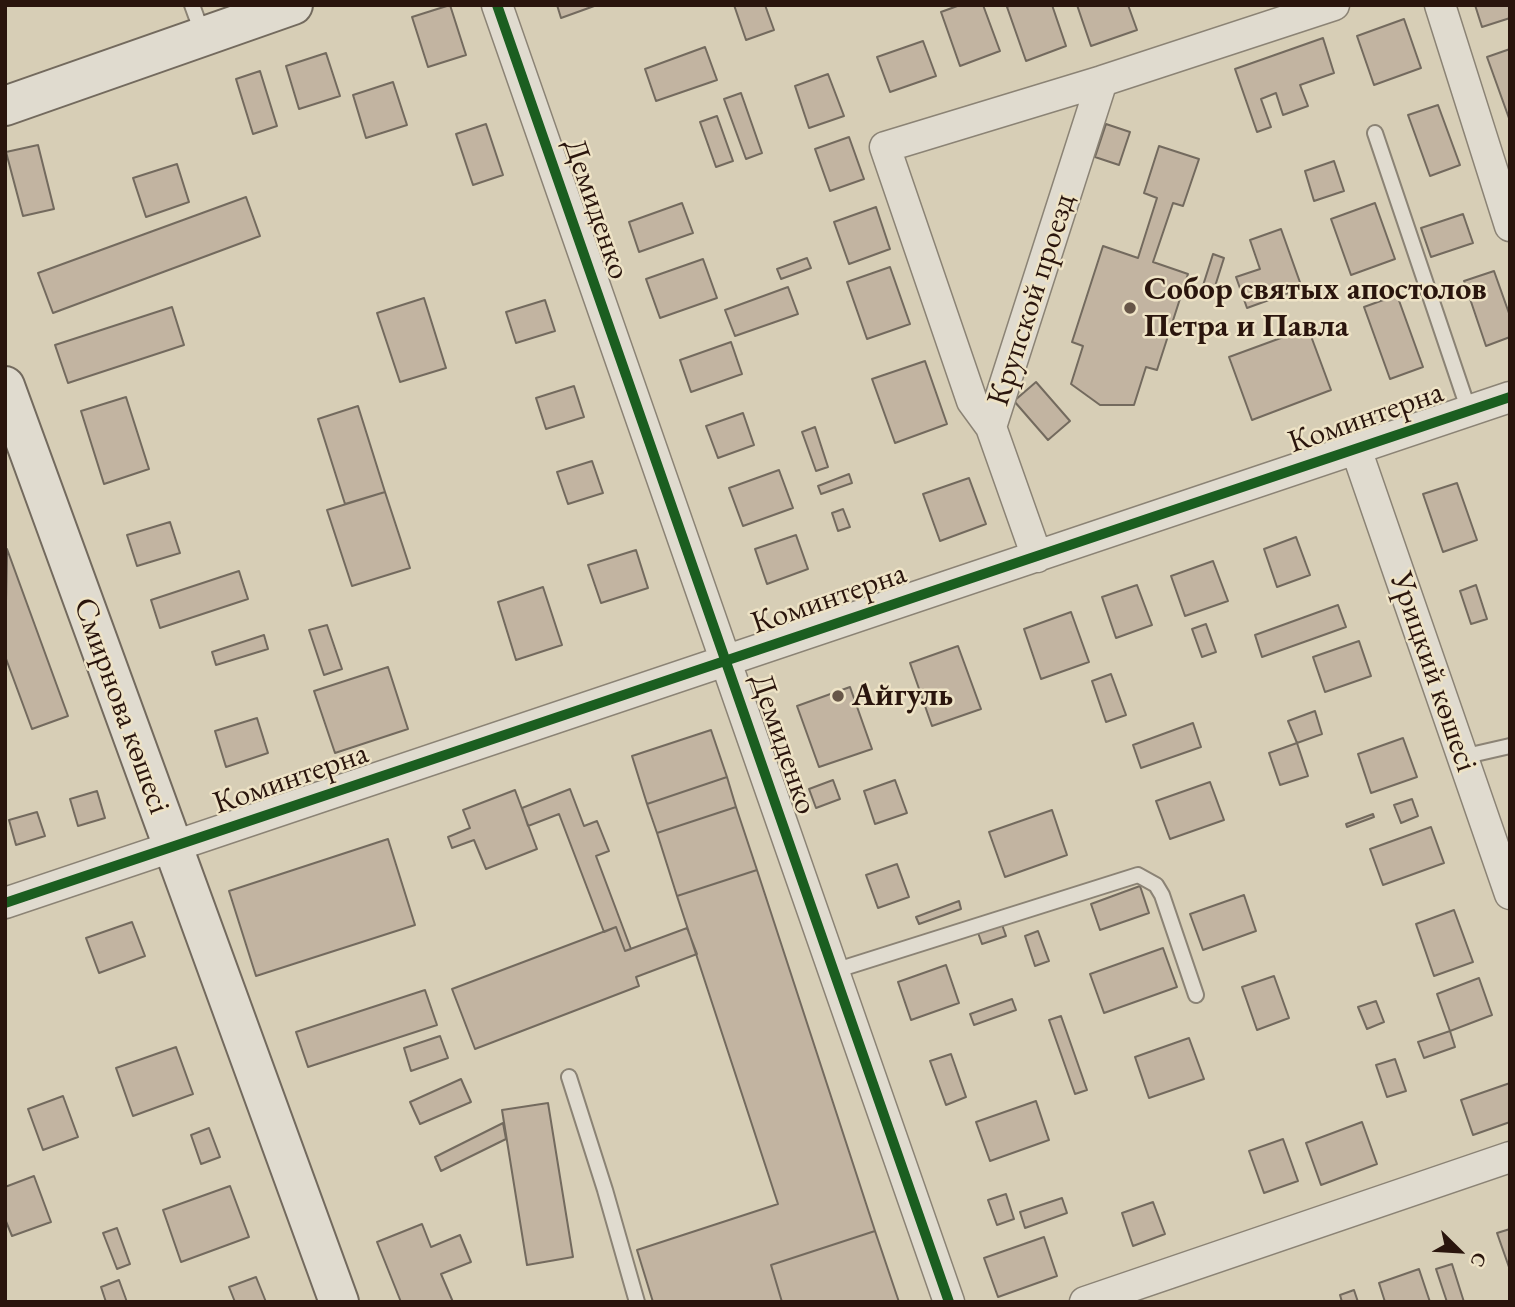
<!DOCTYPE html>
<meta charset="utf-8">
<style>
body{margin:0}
#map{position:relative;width:1515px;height:1307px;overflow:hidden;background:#d7ceb6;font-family:"EB Garamond",serif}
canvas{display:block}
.frame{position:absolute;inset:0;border:7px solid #2a150d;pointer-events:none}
.north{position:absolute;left:1424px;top:1216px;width:70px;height:70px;-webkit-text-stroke:5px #eee3c6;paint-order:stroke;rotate:114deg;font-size:19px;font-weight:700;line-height:28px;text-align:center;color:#2a150d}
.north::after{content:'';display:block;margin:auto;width:24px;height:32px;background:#2a150d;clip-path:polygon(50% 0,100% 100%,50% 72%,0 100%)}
</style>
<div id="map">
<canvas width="1515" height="1307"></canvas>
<div class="frame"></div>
<div class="north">С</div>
</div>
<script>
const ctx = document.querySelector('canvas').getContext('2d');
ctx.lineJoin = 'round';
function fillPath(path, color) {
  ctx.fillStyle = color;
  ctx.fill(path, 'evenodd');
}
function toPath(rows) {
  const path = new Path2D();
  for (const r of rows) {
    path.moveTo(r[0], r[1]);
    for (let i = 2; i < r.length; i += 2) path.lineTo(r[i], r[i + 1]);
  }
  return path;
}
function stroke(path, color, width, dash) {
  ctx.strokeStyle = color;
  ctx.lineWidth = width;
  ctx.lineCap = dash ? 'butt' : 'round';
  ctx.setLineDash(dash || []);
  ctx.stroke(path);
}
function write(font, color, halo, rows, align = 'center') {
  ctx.font = font + ' "EB Garamond",serif';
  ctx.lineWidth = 5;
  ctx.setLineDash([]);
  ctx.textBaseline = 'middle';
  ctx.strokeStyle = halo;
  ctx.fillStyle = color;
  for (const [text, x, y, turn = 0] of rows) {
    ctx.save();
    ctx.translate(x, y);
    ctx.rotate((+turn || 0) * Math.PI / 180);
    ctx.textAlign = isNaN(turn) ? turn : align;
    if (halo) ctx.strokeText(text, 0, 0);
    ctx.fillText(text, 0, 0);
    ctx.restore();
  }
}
const building = toPath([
 [450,5,466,55,428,67,412,17,450,5],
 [557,5,597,5,561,18,557,5],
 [734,5,765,5,774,30,746,40,734,5],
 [960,5,983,5,1000,51,960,66,941,12,960,5],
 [1011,5,1052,5,1066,46,1026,61,1007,7,1011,5],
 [1077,5,1128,5,1137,30,1091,46,1077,5],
 [1475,5,1510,5,1510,18,1482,27,1475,5],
 [1404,19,1421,68,1374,85,1357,36,1404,19],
 [1323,38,1334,73,1300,85,1308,106,1283,115,1276,93,1261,99,1271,127,1257,132,1235,69,1323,38],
 [923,41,936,76,890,92,877,57,923,41],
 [705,47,717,80,656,101,645,69,705,47],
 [1510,49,1510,121,1487,57,1510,49],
 [326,53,340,96,299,109,286,66,326,53],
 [260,71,277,126,253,134,236,79,260,71],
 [828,74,844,116,809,128,795,86,828,74],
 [393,82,407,125,366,138,353,95,393,82],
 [741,93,762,153,746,159,724,99,741,93],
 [1438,105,1460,165,1430,176,1408,115,1438,105],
 [717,116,733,161,716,167,700,122,717,116],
 [486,124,503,175,473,185,456,134,486,124],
 [1106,124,1130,132,1119,165,1095,157,1106,124],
 [849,137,864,179,830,191,815,149,849,137],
 [38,145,54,209,23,216,6,152,38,145],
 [1159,146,1199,159,1183,206,1173,203,1153,262,1188,274,1157,370,1146,367,1134,405,1100,405,1071,384,1083,346,1072,342,1103,246,1138,258,1157,198,1144,193,1159,146],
 [1334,161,1344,191,1314,201,1305,171,1334,161],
 [177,164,189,202,146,217,133,178,177,164],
 [246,197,260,236,53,313,38,273,246,197],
 [682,203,693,233,639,252,629,222,682,203],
 [1375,203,1395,259,1351,275,1331,219,1375,203],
 [876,207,890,249,849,264,834,222,876,207],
 [1463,214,1473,243,1431,257,1421,228,1463,214],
 [1281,229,1302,288,1247,308,1236,277,1260,269,1250,240,1281,229],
 [1213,254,1224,258,1211,299,1200,295,1213,254],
 [807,258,811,268,781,279,777,269,807,258],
 [703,259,717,298,660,318,646,279,703,259],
 [890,267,910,324,867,339,847,282,890,267],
 [1494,271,1510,316,1510,337,1486,346,1464,281,1494,271],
 [788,287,798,314,735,336,725,310,788,287],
 [1397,295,1423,367,1390,379,1364,307,1397,295],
 [424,298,446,368,400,382,377,313,424,298],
 [545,300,555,331,516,343,506,312,545,300],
 [172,307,184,345,68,383,55,345,172,307],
 [1308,328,1331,390,1252,420,1229,357,1308,328],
 [731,342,742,374,691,392,680,360,731,342],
 [925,361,947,424,895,443,872,379,925,361],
 [1036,382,1070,421,1048,440,1014,401,1036,382],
 [574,386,584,417,546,429,536,398,574,386],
 [126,397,149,469,104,484,81,411,126,397],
 [358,406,385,492,345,504,318,419,358,406],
 [743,413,754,445,718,458,706,426,743,413],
 [815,427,828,467,816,471,802,432,815,427],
 [592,461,603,493,568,504,557,472,592,461],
 [779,470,793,508,743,526,729,488,779,470],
 [849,474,852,483,821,494,818,486,849,474],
 [969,478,986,524,940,541,923,494,969,478],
 [1457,483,1477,540,1443,552,1423,494,1457,483],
 [385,492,410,568,352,586,327,510,385,492],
 [843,509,850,527,838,531,832,513,843,509],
 [170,522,180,553,137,566,127,535,170,522],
 [796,535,808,569,767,584,755,549,796,535],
 [1296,537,1310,575,1277,587,1264,549,1296,537],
 [7,549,68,716,32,729,5,656,7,549],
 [636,550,648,588,601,603,588,565,636,550],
 [1213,561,1228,601,1185,616,1171,576,1213,561],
 [239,571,248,599,160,628,151,600,239,571],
 [1137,585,1152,625,1116,638,1102,597,1137,585],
 [1476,585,1487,619,1471,624,1460,591,1476,585],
 [543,587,562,645,516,660,498,602,543,587],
 [1338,605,1346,627,1262,657,1255,635,1338,605],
 [1071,612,1089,662,1041,679,1024,629,1071,612],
 [1206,624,1216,652,1202,657,1192,629,1206,624],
 [327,625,342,669,324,675,309,630,327,625],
 [264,635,268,649,216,665,212,652,264,635],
 [1359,641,1371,676,1325,692,1313,657,1359,641],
 [958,646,981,709,932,726,910,663,958,646],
 [388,667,408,729,335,753,314,691,388,667],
 [1111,674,1126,715,1106,722,1092,681,1111,674],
 [850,687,872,749,819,767,797,706,850,687],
 [1315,711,1322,734,1297,743,1288,721,1315,711],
 [257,718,268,753,226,767,215,731,257,718],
 [1193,723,1201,747,1141,768,1133,745,1193,723],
 [711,730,727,777,647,804,632,756,711,730],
 [1403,738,1417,777,1371,793,1358,754,1403,738],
 [1297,743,1308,776,1280,785,1269,753,1297,743],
 [727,777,736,807,657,833,647,804,727,777],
 [833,780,840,799,816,808,809,789,833,780],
 [895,780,907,813,875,824,864,791,895,780],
 [1210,782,1224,820,1170,839,1156,801,1210,782],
 [570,789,584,826,597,821,609,851,596,856,631,949,625,951,616,927,604,932,559,814,528,826,522,808,570,789],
 [515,790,537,849,486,869,474,840,452,848,448,837,470,828,463,810,515,790],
 [97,791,105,818,78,826,70,799,97,791],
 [1412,799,1418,816,1401,823,1394,805,1412,799],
 [736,807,757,870,677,896,657,833,736,807],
 [1052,810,1067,855,1005,877,989,832,1052,810],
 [37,812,45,836,16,845,9,820,37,812],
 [1373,814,1374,817,1347,827,1346,824,1373,814],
 [1431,827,1444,863,1383,885,1370,849,1431,827],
 [388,839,415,925,256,976,229,891,388,839],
 [897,864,909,897,878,908,866,875,897,864],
 [757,870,875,1231,771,1265,782,1302,653,1302,637,1250,778,1204,677,896,757,870],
 [1140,886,1149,913,1100,930,1091,904,1140,886],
 [1244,895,1256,931,1203,950,1190,914,1244,895],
 [959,901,961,909,919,924,916,917,959,901],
 [1454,910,1473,962,1434,976,1416,924,1454,910],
 [1000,919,1006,936,982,944,976,927,1000,919],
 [132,922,145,956,99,973,86,938,132,922],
 [616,927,625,951,687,928,697,954,636,977,639,986,475,1049,452,989,616,927],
 [1038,931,1049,961,1035,966,1025,936,1038,931],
 [1163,948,1177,987,1104,1013,1090,974,1163,948],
 [946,965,959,1003,911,1020,898,982,946,965],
 [1274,976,1289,1018,1257,1030,1242,987,1274,976],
 [1479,978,1492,1015,1450,1031,1437,994,1479,978],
 [425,990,437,1025,308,1067,296,1032,425,990],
 [1012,999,1016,1010,974,1025,970,1014,1012,999],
 [1376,1001,1384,1022,1367,1029,1358,1007,1376,1001],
 [1061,1016,1087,1090,1075,1094,1049,1020,1061,1016],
 [1450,1031,1455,1047,1424,1058,1418,1042,1450,1031],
 [440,1036,448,1058,411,1071,404,1048,440,1036],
 [1189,1038,1204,1079,1149,1098,1135,1057,1189,1038],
 [176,1047,193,1094,133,1116,116,1068,176,1047],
 [951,1054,966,1097,946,1105,930,1061,951,1054],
 [1395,1059,1406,1091,1387,1097,1376,1065,1395,1059],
 [461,1079,471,1102,420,1124,410,1102,461,1079],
 [1510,1083,1510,1122,1473,1135,1461,1100,1510,1083],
 [63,1096,78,1137,43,1150,28,1109,63,1096],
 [1036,1101,1049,1140,990,1161,976,1122,1036,1101],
 [548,1103,573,1257,527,1265,502,1110,548,1103],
 [1362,1122,1377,1164,1321,1185,1306,1143,1362,1122],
 [503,1123,506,1139,441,1171,435,1157,503,1123],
 [209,1128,220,1157,201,1164,191,1135,209,1128],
 [1283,1139,1298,1181,1264,1193,1249,1151,1283,1139],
 [34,1176,51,1222,12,1236,5,1219,5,1187,34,1176],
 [230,1186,249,1237,181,1262,163,1210,230,1186],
 [1006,1194,1014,1219,997,1225,988,1200,1006,1194],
 [1062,1198,1067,1213,1025,1228,1020,1212,1062,1198],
 [1153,1202,1165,1234,1133,1246,1122,1213,1153,1202],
 [422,1224,431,1247,460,1235,471,1262,441,1274,453,1302,401,1302,377,1242,422,1224],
 [117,1228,130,1264,117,1269,103,1233,117,1228],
 [1510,1229,1510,1270,1497,1233,1510,1229],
 [875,1231,899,1302,782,1302,771,1265,875,1231],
 [1044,1237,1057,1276,998,1297,984,1258,1044,1237],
 [1452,1264,1464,1302,1447,1302,1436,1269,1452,1264],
 [1419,1269,1430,1302,1385,1302,1379,1283,1419,1269],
 [256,1277,266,1302,235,1302,229,1287,256,1277],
 [119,1280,127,1302,106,1302,101,1287,119,1280],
 [1354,1290,1358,1302,1342,1302,1340,1295,1354,1290]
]);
fillPath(building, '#c2b4a1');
stroke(building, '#736a5e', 2);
const lane = toPath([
 [192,5,203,35],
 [1375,133,1469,411],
 [1462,757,1510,746],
 [834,971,1138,875,1156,885,1162,895,1196,995],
 [569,1077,605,1190,637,1302]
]);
const street = toPath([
 [497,5,949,1302],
 [1440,5,1510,226],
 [991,427,972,401,885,147,1102,81],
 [1356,449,1510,894],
 [1037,557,991,427,1102,81,1334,5],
 [5,903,1510,397],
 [1085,1302,1510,1157]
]);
const secondary = toPath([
 [5,106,293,5],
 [5,386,339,1302]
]);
stroke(lane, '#8b8375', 18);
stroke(street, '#8b8375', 33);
stroke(secondary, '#736a5e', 42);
stroke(lane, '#e0dbcf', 14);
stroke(street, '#e0dbcf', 30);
stroke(secondary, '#e0dbcf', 38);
stroke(toPath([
 [497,5,949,1302],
 [5,903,1510,397]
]), '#1b5e20', 10);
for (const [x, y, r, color] of [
 [1130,308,7,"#675648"],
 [838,696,7,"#675648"]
]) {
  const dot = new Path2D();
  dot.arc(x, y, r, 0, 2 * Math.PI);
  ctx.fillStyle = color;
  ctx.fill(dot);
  stroke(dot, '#eee3c6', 2.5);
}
write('32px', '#2a150d', '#eee3c6', [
 ["Демиденко",596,209,71],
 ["Крупской проезд",1032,300,-72],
 ["Коминтерна",1366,418,-19],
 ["Коминтерна",829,599,-19],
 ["Урицкий көшесі",1433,672,71],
 ["Смирнова көшесі",121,706,70],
 ["Демиденко",783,744,71],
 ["Коминтерна",291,779,-19]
]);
write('bold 32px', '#2a150d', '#eee3c6', [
 ["Собор святых апостолов",1144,290],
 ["Петра и Павла",1144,327],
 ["Айгуль",852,696]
], 'left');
</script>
